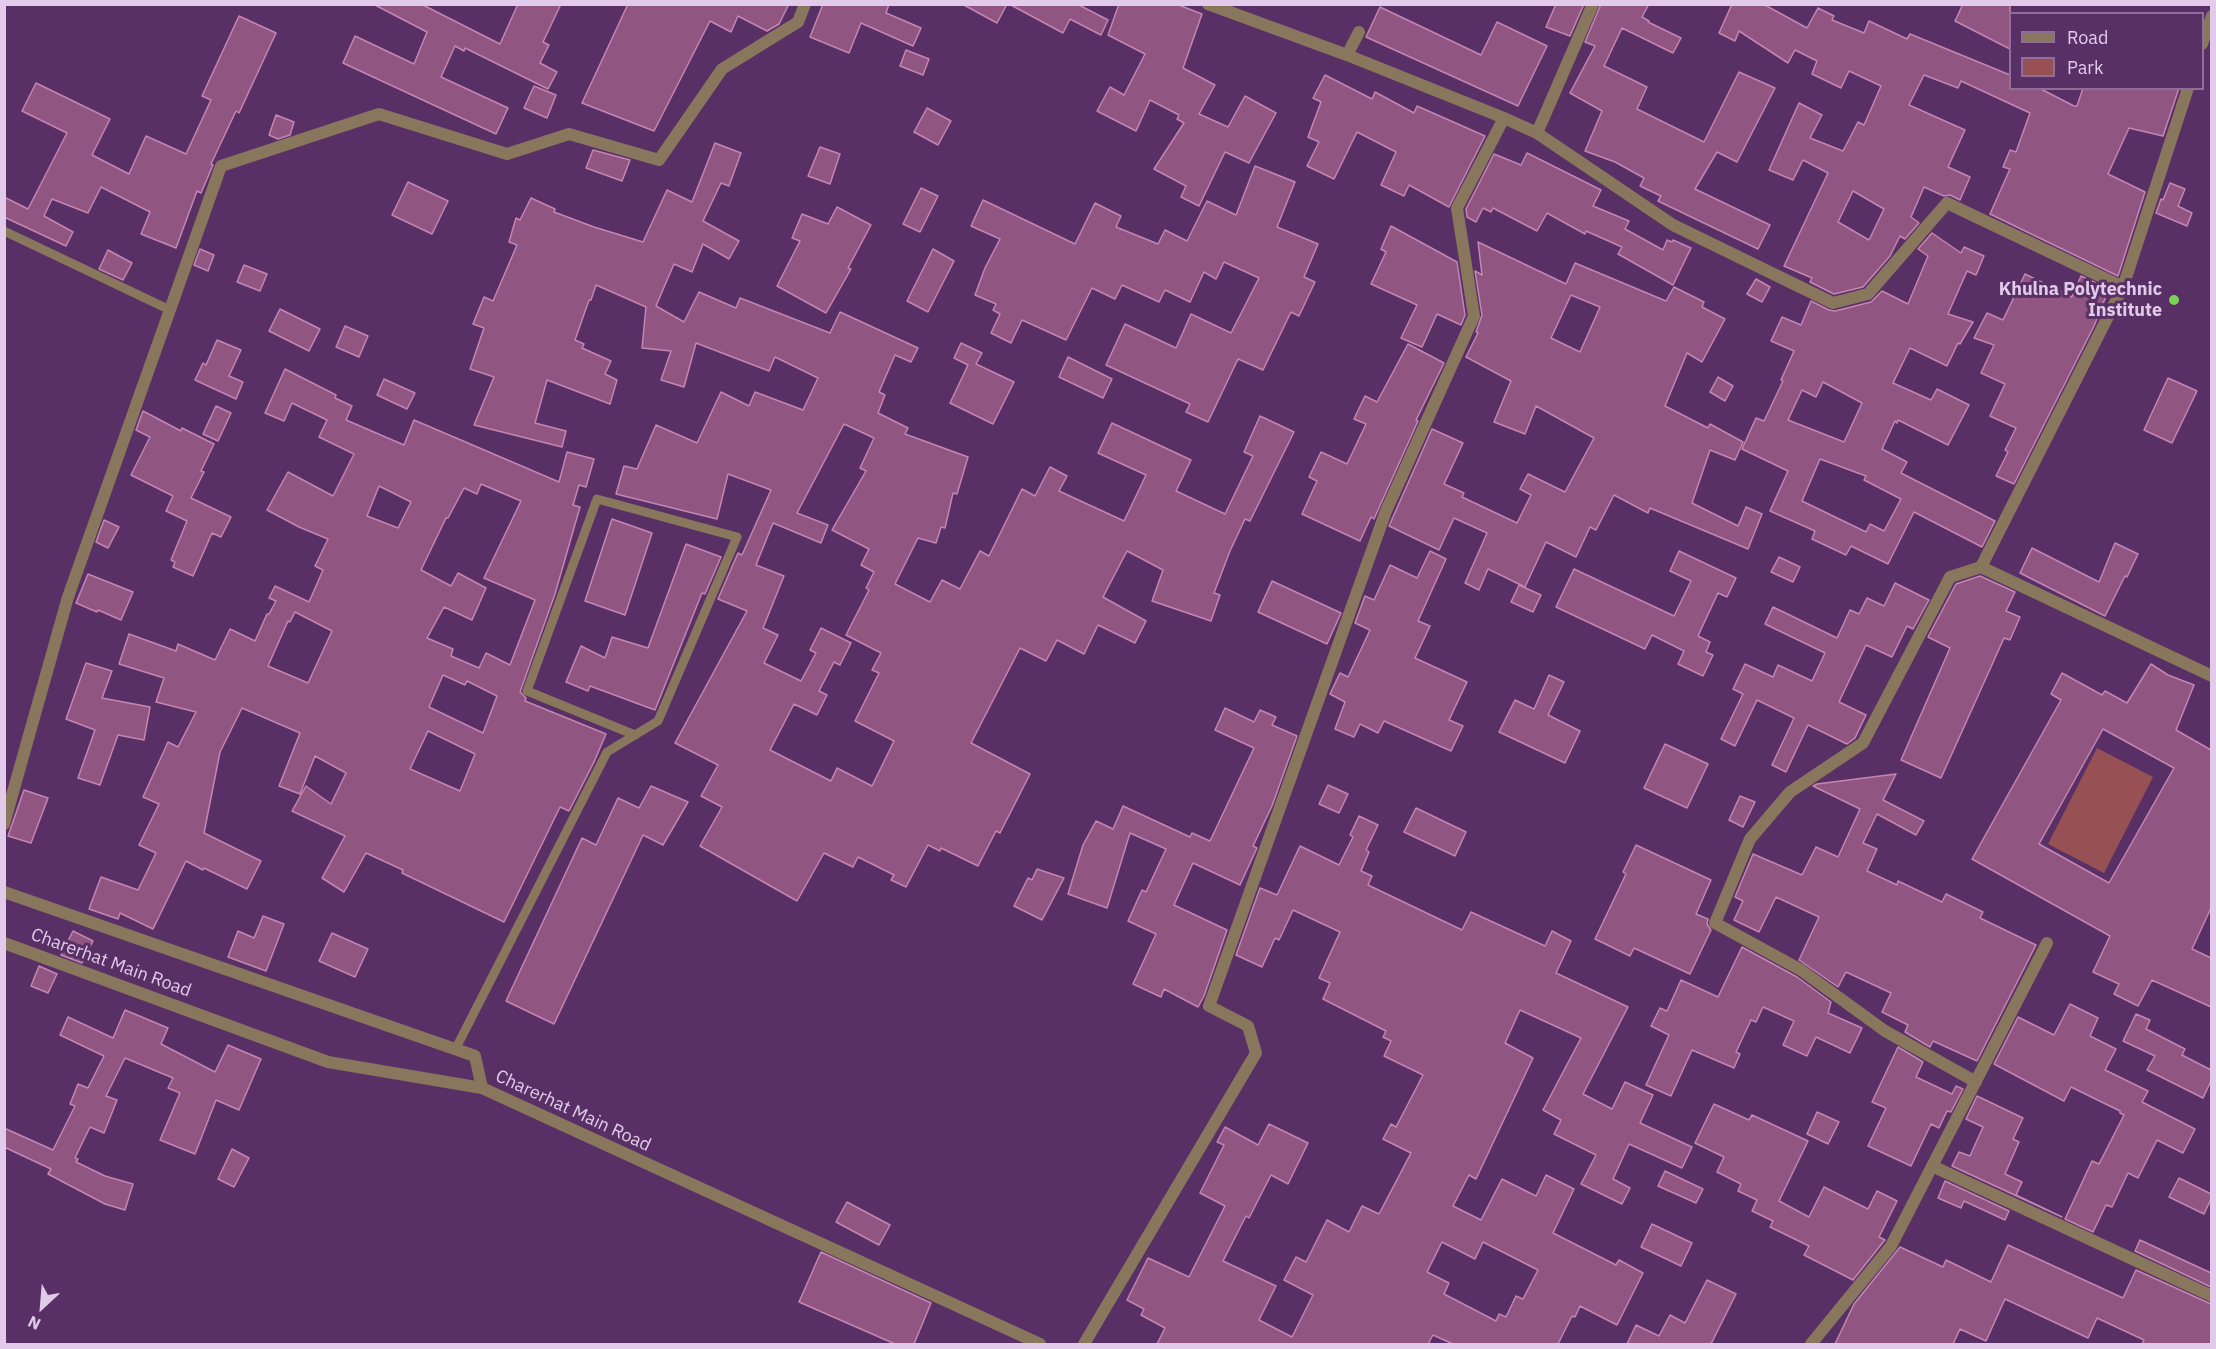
<!DOCTYPE html>
<style>
body{margin:0}
#map{position:relative;width:2216px;height:1349px;overflow:hidden;background:#583065;font-family:"IBM Plex Sans",sans-serif}
canvas{display:block}
.frame{position:absolute;inset:0;border:6px solid #e2cbea;pointer-events:none}
.legend{position:absolute;left:2009px;top:12px;width:195px;height:78px;box-sizing:border-box;background:#583065;border:2px solid #8f6e9a;margin:0;padding:8px 10px;list-style:none;font-size:18px;color:#e2cbea}
.legend li{display:flex;align-items:center;gap:12px;height:30px}
.legend b{width:30px;border:2px solid #8f6e9a}
.north{position:absolute;left:12px;top:1277px;width:60px;height:60px;-webkit-text-stroke:4px #583065;paint-order:stroke;rotate:206deg;font-size:16px;font-weight:700;line-height:24px;text-align:center;color:#e2cbea}
.north::after{content:'';display:block;margin:auto;width:21px;height:27px;background:#e2cbea;clip-path:polygon(50% 0,100% 100%,50% 72%,0 100%)}
</style>
<div id="map">
<canvas width="2216" height="1349"></canvas>
<div class="frame"></div>
<ul class="legend">
<li><b style="height:8px;background:#89775d"></b>Road</li>
<li><b style="height:16px;background:#975054"></b>Park</li>
</ul>
<div class="north">N</div>
</div>
<script>
const ctx = document.querySelector('canvas').getContext('2d');
ctx.lineJoin = 'round';
function fillPath(path, color) {
  ctx.fillStyle = color;
  ctx.fill(path, 'evenodd');
}
function toPath(rows) {
  const path = new Path2D();
  for (const r of rows) {
    path.moveTo(r[0], r[1]);
    for (let i = 2; i < r.length; i += 2) path.lineTo(r[i], r[i + 1]);
  }
  return path;
}
function stroke(path, color, width, dash) {
  ctx.strokeStyle = color;
  ctx.lineWidth = width;
  ctx.lineCap = dash ? 'butt' : 'round';
  ctx.setLineDash(dash || []);
  ctx.stroke(path);
}
function write(font, color, halo, rows, align = 'center') {
  ctx.font = font + ' "IBM Plex Sans",sans-serif';
  ctx.lineWidth = 6;
  ctx.setLineDash([]);
  ctx.textBaseline = 'middle';
  ctx.strokeStyle = halo;
  ctx.fillStyle = color;
  for (const [text, x, y, turn = 0] of rows) {
    ctx.save();
    ctx.translate(x, y);
    ctx.rotate((+turn || 0) * Math.PI / 180);
    ctx.textAlign = isNaN(turn) ? turn : align;
    if (halo) ctx.strokeText(text, 0, 0);
    ctx.fillText(text, 0, 0);
    ctx.restore();
  }
}
fillPath(toPath([
 [2097,748,2153,777,2104,873,2048,844]
]), '#975054');
const building = toPath([
 [373,4,421,4,500,44,518,4,561,4,543,42,549,45,540,63,557,72,548,89,465,48,464,51,455,46,441,77,508,108,496,134,343,63,355,36,414,64,427,32,373,4],
 [628,4,789,4,779,24,767,31,738,16,731,32,710,21,654,131,582,103,628,4],
 [823,4,889,4,886,13,921,28,913,46,861,23,849,53,810,37,823,4],
 [962,4,1007,4,997,23,962,4],
 [1009,4,1077,4,1108,20,1101,35,1070,19,1063,33,1009,4],
 [1119,4,1176,4,1202,14,1183,68,1215,85,1199,114,1228,127,1245,96,1276,113,1249,163,1225,152,1199,206,1181,197,1186,186,1154,169,1184,123,1177,119,1179,115,1150,100,1136,131,1097,111,1110,87,1124,95,1145,54,1108,35,1119,4],
 [1556,4,1584,4,1570,36,1546,27,1556,4],
 [1601,4,1649,4,1642,17,1649,21,1648,22,1681,38,1673,53,1622,28,1604,66,1647,87,1637,109,1704,142,1739,72,1775,88,1737,162,1717,152,1695,189,1770,225,1758,249,1658,201,1661,196,1640,186,1644,178,1615,162,1585,151,1602,111,1570,93,1595,46,1585,42,1601,4],
 [1732,4,1763,4,1807,28,1818,8,1834,16,1832,20,1864,33,1869,21,1907,39,1910,34,2010,75,2010,88,2039,88,2074,106,2077,106,2083,88,2179,88,2163,136,2129,128,2108,174,2145,192,2118,276,1990,214,2010,169,2003,167,2010,150,2016,152,2030,113,1961,81,1958,88,1924,75,1909,105,1965,130,1948,167,1970,177,1960,200,1950,195,1944,196,1924,187,1911,217,1919,223,1905,239,1900,236,1890,256,1863,287,1834,294,1810,282,1812,278,1784,266,1828,173,1803,160,1793,180,1769,170,1799,103,1822,115,1810,138,1843,151,1858,122,1864,125,1881,86,1849,71,1841,88,1812,74,1817,61,1795,50,1788,63,1739,31,1735,41,1719,33,1732,4],
 [1853,191,1884,209,1869,240,1838,222,1853,191],
 [1963,4,2010,4,2010,49,1955,21,1963,4],
 [1380,7,1481,55,1497,22,1547,46,1518,106,1366,37,1380,7],
 [239,16,276,33,239,113,236,111,211,164,213,165,201,193,197,191,176,248,141,234,150,212,101,187,88,213,52,199,44,216,73,232,66,246,4,217,4,197,28,209,67,133,22,111,36,83,110,119,92,155,129,174,146,136,186,154,211,100,202,96,239,16],
 [906,50,929,59,923,75,900,66,906,50],
 [1325,75,1372,99,1375,92,1414,113,1417,106,1485,136,1449,207,1409,185,1404,196,1381,185,1396,152,1357,132,1334,179,1307,166,1319,142,1308,137,1321,102,1313,98,1325,75],
 [534,86,556,95,547,118,524,108,534,86],
 [927,108,951,121,938,145,914,132,927,108],
 [276,115,294,122,290,135,278,139,269,135,276,115],
 [715,143,741,153,729,186,721,183,703,221,739,241,729,259,703,244,692,272,674,264,656,306,684,322,699,292,736,308,740,298,830,333,840,312,918,348,911,362,895,355,879,392,885,395,878,413,908,428,905,434,968,457,957,494,953,493,945,528,941,527,936,543,918,538,895,584,930,602,942,580,960,589,980,551,989,556,1022,489,1035,496,1050,467,1067,476,1059,491,1124,521,1146,475,1098,453,1112,423,1191,460,1176,491,1225,514,1253,456,1244,452,1260,416,1294,432,1250,521,1245,519,1230,551,1214,593,1220,595,1211,621,1152,601,1163,570,1127,551,1103,597,1146,621,1135,643,1098,625,1084,654,1057,640,1046,661,1020,648,971,743,1030,774,1000,833,996,831,978,866,941,848,940,851,928,845,906,887,891,880,894,875,858,857,853,867,824,853,797,901,700,846,722,807,701,796,718,765,675,743,747,611,718,599,738,553,742,555,771,490,728,474,717,519,616,494,624,466,637,469,656,425,697,443,721,392,749,406,755,392,803,410,818,378,775,357,769,371,696,343,684,387,661,380,671,351,642,348,646,307,596,285,591,300,589,300,575,340,584,344,582,348,611,361,605,374,617,380,610,404,547,380,535,423,566,431,562,447,474,425,494,377,470,369,484,328,473,324,484,297,493,301,517,245,509,242,516,218,520,220,531,198,555,209,554,212,594,227,643,242,667,190,692,202,715,143],
 [844,424,874,438,860,468,866,471,832,530,869,549,861,565,874,572,866,588,869,590,846,635,881,653,872,670,879,673,855,721,894,741,872,786,837,768,831,781,770,750,794,704,817,715,827,695,819,691,834,662,840,665,851,643,821,628,810,650,816,653,801,681,764,663,778,635,763,628,784,576,756,565,773,523,821,543,828,525,797,513,844,424],
 [820,147,840,154,830,184,808,176,820,147],
 [593,150,630,160,622,181,586,168,593,150],
 [1527,153,1601,190,1593,206,1629,221,1625,229,1663,250,1667,240,1672,242,1673,240,1691,248,1673,285,1618,254,1622,247,1586,231,1585,234,1547,213,1537,231,1493,208,1491,212,1483,208,1476,222,1467,217,1466,209,1494,154,1521,165,1527,153],
 [1255,166,1295,182,1277,227,1318,244,1304,277,1315,282,1299,316,1291,312,1263,370,1238,359,1208,422,1186,412,1190,404,1106,365,1125,324,1176,348,1191,314,1231,333,1259,278,1224,262,1216,279,1204,272,1190,302,1165,290,1159,302,1122,285,1115,299,1092,288,1066,340,1022,320,1011,343,991,333,1000,314,993,310,996,304,975,295,985,268,1000,239,971,226,983,200,1075,244,1095,203,1121,216,1116,227,1158,244,1165,230,1187,241,1207,201,1236,215,1255,166],
 [408,182,448,201,432,234,392,215,408,182],
 [2170,183,2185,189,2178,206,2192,213,2187,226,2156,213,2161,199,2163,200,2170,183],
 [921,188,938,196,920,232,903,224,921,188],
 [837,207,871,225,848,268,851,269,826,313,777,286,800,241,792,238,802,214,828,224,837,207],
 [1391,226,1457,262,1465,315,1461,325,1437,314,1422,347,1401,338,1417,305,1371,284,1386,252,1381,249,1391,226],
 [1932,233,1961,253,1964,247,1984,256,1976,275,1967,271,1948,314,1973,322,1960,344,1958,343,1947,366,1910,348,1893,383,1931,400,1937,389,1969,405,1948,445,1898,420,1897,423,1895,421,1882,449,1907,462,1901,473,1995,521,1982,547,1914,512,1888,564,1851,546,1846,555,1812,539,1815,531,1770,511,1788,471,1742,449,1756,418,1764,421,1783,381,1781,380,1794,351,1771,341,1782,317,1801,325,1811,301,1829,310,1835,311,1871,302,1882,291,1908,304,1928,256,1918,249,1932,233],
 [1823,382,1862,403,1844,442,1788,420,1802,390,1816,397,1823,382],
 [1820,459,1866,476,1864,480,1901,499,1884,531,1870,524,1866,532,1802,501,1820,459],
 [1478,242,1566,284,1575,263,1666,301,1674,287,1704,302,1702,307,1725,319,1702,362,1687,353,1665,406,1708,428,1710,424,1743,442,1735,460,1710,450,1692,503,1738,526,1746,507,1762,514,1748,549,1650,508,1648,513,1614,495,1596,530,1590,527,1576,557,1546,542,1525,587,1488,569,1479,590,1465,583,1487,533,1454,518,1439,550,1389,526,1432,429,1463,443,1444,484,1464,493,1462,497,1517,523,1531,495,1520,489,1528,474,1565,492,1594,438,1536,406,1525,434,1494,422,1511,381,1466,357,1478,333,1476,332,1482,315,1475,271,1482,275,1478,242],
 [1571,295,1600,307,1580,352,1551,338,1571,295],
 [200,249,214,255,208,271,194,265,200,249],
 [933,249,954,261,928,312,907,301,933,249],
 [108,250,132,263,123,280,99,269,108,250],
 [244,265,267,274,260,291,237,282,244,265],
 [2025,274,2072,297,2081,276,2109,289,2094,326,2014,484,1996,476,2008,452,2005,450,2016,428,1990,416,2005,384,1981,373,1994,345,1974,338,1987,313,2003,320,2025,274],
 [1756,279,1770,287,1762,302,1747,294,1756,279],
 [280,309,320,329,309,351,269,331,280,309],
 [345,326,368,336,359,357,336,347,345,326],
 [217,340,241,350,229,376,243,382,236,399,195,380,203,363,206,365,217,340],
 [961,343,982,353,976,364,1014,382,993,424,950,403,968,365,954,358,961,343],
 [1408,344,1444,363,1416,420,1418,421,1374,519,1371,517,1360,541,1302,514,1317,481,1309,477,1321,452,1347,464,1366,424,1354,419,1365,396,1377,402,1408,344],
 [1068,357,1112,379,1103,398,1059,377,1068,357],
 [285,369,336,395,335,398,352,406,346,420,404,445,414,420,559,482,567,452,594,459,586,487,579,485,573,505,580,507,555,594,520,692,526,698,525,701,606,734,594,762,569,811,560,807,504,922,402,873,403,870,366,853,344,892,322,878,345,836,292,811,306,786,331,804,346,773,315,756,300,794,279,786,300,733,242,708,220,752,204,833,261,861,247,889,204,868,203,870,186,861,153,929,120,913,118,919,89,909,101,877,138,890,156,853,139,845,159,804,143,797,168,742,178,747,196,712,156,702,164,678,119,664,129,634,176,651,178,644,215,660,230,629,255,641,267,614,269,614,276,601,269,598,275,586,309,602,323,570,315,566,328,539,299,527,267,510,288,472,333,496,354,454,319,437,327,420,292,403,284,421,265,413,285,369],
 [481,484,521,501,484,578,535,600,510,665,486,653,479,668,451,656,453,649,427,638,444,607,472,620,486,588,458,573,451,586,421,570,446,518,448,518,464,488,477,494,481,484],
 [379,486,411,502,398,528,367,516,379,486],
 [295,612,332,631,308,683,268,666,288,621,290,622,295,612],
 [443,675,465,685,467,681,497,696,483,733,429,707,443,675],
 [428,731,475,754,460,791,410,769,428,731],
 [1718,377,1733,386,1725,401,1710,392,1718,377],
 [2168,378,2197,391,2172,443,2144,430,2168,378],
 [384,379,415,393,407,409,377,395,384,379],
 [216,406,231,413,218,441,203,434,216,406],
 [143,411,181,431,182,428,214,444,201,471,204,472,191,498,231,517,221,537,212,533,193,576,173,567,175,562,171,560,187,521,166,511,173,496,131,475,150,437,136,430,143,411],
 [612,519,652,533,625,615,585,601,612,519],
 [104,520,119,527,108,548,96,542,104,520],
 [2115,543,2138,554,2127,577,2125,576,2105,616,2020,573,2032,548,2099,582,2115,543],
 [686,544,721,557,705,594,702,593,655,710,590,686,588,691,566,682,581,646,605,658,612,637,648,648,686,544],
 [1430,551,1446,559,1418,621,1430,626,1415,658,1467,682,1449,720,1463,726,1451,751,1384,721,1378,733,1360,724,1354,737,1335,729,1345,702,1330,694,1340,673,1348,677,1370,630,1355,623,1365,596,1374,600,1390,565,1417,578,1430,551],
 [1679,551,1736,578,1727,597,1718,593,1698,636,1710,642,1706,652,1713,655,1703,676,1678,664,1684,651,1652,635,1645,649,1556,607,1574,569,1674,616,1691,581,1670,571,1679,551],
 [1779,557,1800,567,1793,582,1771,572,1779,557],
 [88,574,133,592,121,620,98,610,97,612,76,603,88,574],
 [1980,576,2015,592,2006,611,2020,617,2010,640,2004,638,1941,778,1901,760,1950,648,1928,637,1956,584,1980,576],
 [1272,581,1341,613,1327,644,1258,612,1272,581],
 [1895,583,1929,600,1913,629,1907,626,1892,657,1866,645,1839,702,1866,715,1855,738,1847,744,1808,725,1786,772,1772,765,1794,718,1757,700,1735,746,1721,739,1743,694,1733,689,1745,664,1773,677,1778,665,1812,681,1825,653,1765,624,1773,607,1837,638,1850,610,1859,614,1867,598,1884,606,1895,583],
 [1519,585,1541,595,1533,612,1511,602,1519,585],
 [86,663,112,671,102,698,150,707,144,740,118,735,100,785,78,778,95,730,66,719,86,663],
 [2151,664,2168,675,2194,685,2176,730,2211,750,2211,908,2192,949,2211,958,2211,1007,2152,980,2138,1006,2114,994,2119,984,2093,972,2110,936,1972,859,2061,700,2051,694,2062,673,2102,695,2105,691,2127,703,2151,664],
 [2103,729,2174,768,2109,883,2039,844,2103,729],
 [1549,675,1564,682,1548,715,1580,731,1565,763,1499,732,1515,700,1534,709,1549,675],
 [1225,708,1254,722,1260,710,1276,717,1272,725,1297,736,1272,806,1253,846,1257,848,1240,885,1193,863,1174,905,1227,930,1204,996,1198,1007,1164,989,1161,997,1133,984,1156,934,1128,921,1142,890,1146,892,1166,849,1130,833,1107,908,1068,894,1083,845,1096,821,1113,829,1123,806,1190,837,1192,833,1210,841,1254,748,1215,730,1225,708],
 [1665,744,1708,764,1687,808,1644,788,1665,744],
 [1896,774,1883,800,1924,821,1916,835,1877,814,1863,843,1877,849,1867,871,1897,885,1898,881,1942,902,1946,894,1983,912,1980,918,2036,945,1977,1061,1933,1041,1930,1047,1905,1032,1908,1025,1882,1012,1891,993,1846,972,1838,987,1799,960,1819,917,1776,897,1759,932,1734,920,1743,901,1735,897,1753,854,1802,875,1816,847,1838,857,1860,809,1813,786,1817,784,1896,774],
 [1328,785,1348,794,1339,813,1319,804,1328,785],
 [651,786,688,802,663,845,643,835,554,1024,506,1001,582,838,596,845,618,798,639,808,651,786],
 [24,790,48,798,31,843,8,836,24,790],
 [1740,796,1755,802,1743,827,1729,820,1740,796],
 [1416,808,1466,832,1455,856,1404,832,1416,808],
 [1359,816,1378,825,1366,850,1369,852,1361,871,1372,876,1368,885,1462,930,1471,912,1545,946,1552,931,1571,941,1556,973,1628,1007,1583,1094,1612,1109,1625,1082,1653,1095,1640,1123,1692,1147,1682,1168,1629,1144,1613,1179,1630,1188,1622,1204,1581,1184,1596,1155,1554,1134,1561,1120,1543,1110,1581,1038,1520,1010,1505,1043,1533,1058,1476,1179,1469,1175,1453,1206,1481,1220,1502,1179,1536,1196,1546,1175,1574,1189,1553,1233,1616,1265,1619,1260,1643,1273,1617,1325,1580,1306,1575,1317,1572,1316,1558,1344,1453,1344,1433,1335,1428,1344,1157,1344,1165,1328,1141,1315,1144,1309,1127,1300,1148,1258,1189,1277,1225,1206,1200,1193,1224,1145,1217,1142,1225,1127,1258,1145,1269,1124,1308,1143,1288,1184,1271,1175,1249,1218,1246,1216,1223,1261,1276,1286,1259,1320,1292,1337,1313,1295,1284,1280,1296,1257,1306,1262,1327,1220,1349,1232,1362,1206,1379,1214,1411,1153,1383,1139,1391,1124,1396,1127,1423,1075,1384,1056,1391,1041,1383,1037,1386,1031,1323,999,1330,983,1319,978,1340,932,1293,910,1279,940,1275,938,1262,967,1236,955,1260,888,1277,895,1300,846,1339,865,1353,837,1350,835,1359,816],
 [1442,1242,1475,1259,1483,1242,1538,1270,1523,1299,1516,1296,1506,1317,1499,1314,1496,1321,1444,1294,1449,1283,1427,1272,1442,1242],
 [1636,845,1711,880,1696,914,1708,919,1707,924,1711,930,1690,974,1634,948,1630,956,1595,939,1626,874,1623,872,1636,845],
 [1037,869,1064,878,1042,920,1014,906,1028,878,1032,880,1037,869],
 [263,916,284,924,266,971,228,957,238,931,254,938,263,916],
 [73,931,93,941,82,963,61,955,73,931],
 [332,933,368,949,355,977,319,961,332,933],
 [1742,947,1797,977,1831,1002,1828,1013,1862,1028,1850,1053,1816,1037,1807,1056,1783,1045,1794,1021,1763,1007,1756,1022,1751,1020,1736,1052,1740,1054,1734,1068,1692,1050,1671,1096,1646,1085,1669,1035,1651,1026,1660,1008,1667,1011,1681,980,1718,997,1742,947],
 [39,966,57,974,48,993,31,986,39,966],
 [2070,1004,2098,1018,2090,1036,2116,1049,2105,1070,2148,1091,2142,1102,2195,1129,2183,1153,2157,1140,2138,1178,2128,1173,2112,1207,2106,1205,2093,1232,2065,1219,2092,1161,2099,1164,2124,1115,2120,1113,2120,1111,2071,1087,2064,1101,1994,1064,2018,1017,2054,1035,2070,1004],
 [125,1010,168,1028,161,1044,215,1072,228,1045,261,1059,239,1110,216,1100,195,1154,160,1140,180,1093,168,1088,173,1078,125,1058,106,1096,117,1100,104,1133,90,1127,75,1158,78,1159,76,1162,105,1176,133,1184,125,1210,105,1204,48,1174,51,1169,4,1147,4,1128,53,1150,75,1106,70,1104,78,1084,88,1088,104,1056,60,1035,68,1017,113,1038,125,1010],
 [2136,1014,2150,1020,2146,1029,2185,1049,2182,1055,2211,1070,2211,1081,2203,1098,2147,1070,2155,1056,2123,1041,2136,1014],
 [1898,1047,1923,1062,1916,1077,1952,1094,1956,1086,1963,1089,1951,1112,1947,1111,1939,1128,1931,1124,1911,1166,1868,1146,1886,1108,1872,1102,1898,1047],
 [1977,1096,2023,1118,2013,1139,2019,1142,2005,1174,2022,1182,2016,1195,2062,1217,1952,1166,1959,1152,1970,1156,1983,1127,1966,1119,1977,1096],
 [1714,1104,1749,1120,1752,1115,1808,1141,1779,1201,1809,1217,1824,1187,1868,1209,1877,1191,1897,1201,1879,1237,1885,1240,1884,1241,1853,1280,1804,1255,1809,1246,1770,1227,1773,1221,1752,1211,1757,1200,1738,1191,1741,1184,1717,1172,1724,1157,1695,1143,1714,1104],
 [1817,1112,1839,1122,1828,1144,1807,1134,1817,1112],
 [232,1149,249,1158,234,1187,218,1179,232,1149],
 [1665,1171,1703,1189,1696,1203,1658,1186,1665,1171],
 [2179,1178,2211,1194,2211,1199,2204,1214,2169,1197,2179,1178],
 [1945,1181,2009,1211,2005,1220,1964,1201,1961,1208,1938,1198,1945,1181],
 [847,1202,890,1225,879,1245,836,1222,847,1202],
 [1652,1224,1692,1243,1681,1266,1641,1247,1652,1224],
 [2140,1240,2211,1273,2211,1287,2135,1251,2140,1240],
 [2008,1245,2123,1298,2136,1270,2211,1304,2211,1344,2142,1344,2144,1340,2097,1318,2088,1338,2005,1299,1986,1341,1960,1329,1953,1344,1835,1344,1854,1304,1900,1247,1943,1267,1946,1260,1991,1282,2008,1245],
 [821,1252,931,1303,914,1344,895,1344,799,1302,821,1252],
 [1707,1280,1736,1294,1711,1344,1627,1344,1636,1325,1659,1336,1670,1315,1685,1323,1707,1280]
]);
fillPath(building, '#905580');
stroke(building, '#c586b3', 1.5);
stroke(toPath([
 [4,231,170,310],
 [455,1050,607,752,635,735,658,721,737,537,597,499,527,691,635,735]
]), '#89775d', 9);
stroke(toPath([
 [1208,4,1347,55],
 [1359,32,1347,55,1504,118,1537,133,1673,225,1833,303,1868,294,1947,203,2123,287],
 [2202,44,2212,16],
 [2188,88,2123,287,1981,567,2212,676],
 [1537,133,1593,4],
 [4,824,68,597,221,166,379,114,507,154,569,134,659,160,722,69,798,22,805,4],
 [4,892,475,1056,482,1088],
 [1976,1082,1885,1031,1801,970,1715,923,1750,839,1790,792,1863,743,1950,577,1981,567],
 [1932,1166,2212,1296],
 [1084,1344,1256,1053,1248,1026,1209,1006,1386,511,1474,316,1457,208,1504,118],
 [1811,1344,1891,1246,2047,943]
]), '#89775d', 12);
stroke(toPath([
 [4,943,328,1062,482,1088,1040,1344]
]), '#89775d', 12);
for (const [x, y, r, color] of [
 [2174,300,6,"#7bd156"]
]) {
  const dot = new Path2D();
  dot.arc(x, y, r, 0, 2 * Math.PI);
  ctx.fillStyle = color;
  ctx.fill(dot);
  stroke(dot, '#583065', 2);
}
write('bold 18px', '#e2cbea', '#583065', [
 ["Khulna Polytechnic",2162,290],
 ["Institute",2162,311]
], 'right');
write('18px', '#e2cbea', '#583065', [
 ["Charerhat Main Road",111,963,20],
 ["Charerhat Main Road",573,1111,25]
]);
</script>
